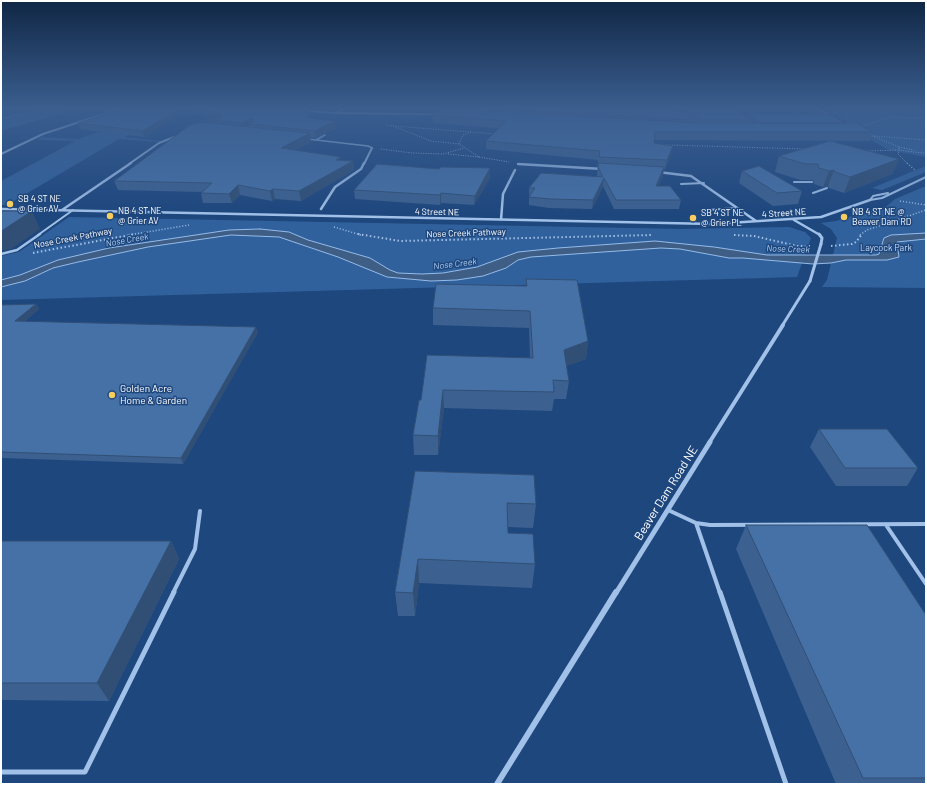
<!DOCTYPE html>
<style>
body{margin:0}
#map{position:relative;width:927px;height:785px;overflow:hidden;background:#1e477e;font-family:Barlow,sans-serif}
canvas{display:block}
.frame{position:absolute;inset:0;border:2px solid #fff;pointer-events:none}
</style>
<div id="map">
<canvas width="927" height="785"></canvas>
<div class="frame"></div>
</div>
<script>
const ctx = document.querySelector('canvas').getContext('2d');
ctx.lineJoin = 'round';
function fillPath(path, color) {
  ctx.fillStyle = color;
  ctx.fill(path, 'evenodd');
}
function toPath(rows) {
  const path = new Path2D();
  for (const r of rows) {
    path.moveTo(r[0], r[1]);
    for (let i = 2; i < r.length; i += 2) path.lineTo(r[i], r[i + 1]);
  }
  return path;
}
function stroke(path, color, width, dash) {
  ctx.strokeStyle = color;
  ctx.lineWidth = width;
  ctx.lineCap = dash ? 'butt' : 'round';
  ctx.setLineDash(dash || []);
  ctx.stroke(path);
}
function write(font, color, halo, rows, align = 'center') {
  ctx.font = font + ' Barlow,sans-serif';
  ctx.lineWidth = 3;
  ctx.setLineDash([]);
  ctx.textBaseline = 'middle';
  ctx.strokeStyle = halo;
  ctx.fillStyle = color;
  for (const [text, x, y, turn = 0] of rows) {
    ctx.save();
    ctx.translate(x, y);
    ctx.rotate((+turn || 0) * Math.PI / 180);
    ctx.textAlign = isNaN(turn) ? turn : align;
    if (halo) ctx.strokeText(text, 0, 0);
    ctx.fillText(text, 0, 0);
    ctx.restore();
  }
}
fillPath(toPath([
 [39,108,235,108,217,117,187,113,124,137,160,141,158,142,119,139,7,205,1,205,1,181,75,141,37,140,42,137,78,139,143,116,77,109,1,131,1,118],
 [822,108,926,108,926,157,889,150,857,132,863,131],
 [926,166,926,172,882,190,872,188],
 [926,186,926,288,822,287,827,280,837,238,831,229,821,223,836,221,887,206,895,199],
 [69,217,680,229,789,227,805,232,811,238,797,277,1,300,1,256,19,252]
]), '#31619c');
const water = toPath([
 [260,229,289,232,308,240,370,258,390,270,398,273,422,274,443,273,477,267,518,252,558,248,655,241,714,247,767,255,876,255,879,254,884,238,891,235,926,233,926,239,897,242,899,257,887,260,846,260,831,263,813,264,743,258,729,258,680,249,661,248,531,257,518,260,506,268,483,276,457,280,431,281,387,277,338,257,279,237,231,235,148,247,78,262,53,268,25,281,1,287,1,280,20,275,58,260,109,248,229,230,260,229]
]);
fillPath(water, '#3f5e86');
stroke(water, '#94bbe9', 1);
stroke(toPath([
 [1,119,19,114],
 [386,125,393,126,431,141,459,144,479,157,509,162],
 [393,126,497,134],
 [859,127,891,117,926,118],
 [874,136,926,140],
 [459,144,463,135,471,132],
 [667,145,806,149],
 [899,147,914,150],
 [381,149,412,153,443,154,464,148],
 [865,151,899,150,899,147,870,135],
 [921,152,926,154],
 [448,154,479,157],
 [908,164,898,154,899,150,922,153]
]), '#a1c1e8', 1, [1, 1.5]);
stroke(toPath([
 [907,163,916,171],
 [900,201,926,205],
 [334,227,361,235],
 [129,235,189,225],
 [860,235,867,230,926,210]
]), '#a1c1e8', 1.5, [1, 2]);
stroke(toPath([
 [358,234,400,241,653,235],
 [734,235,754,236,797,246,810,246],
 [831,246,852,244,856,242,862,234],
 [33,253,135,234]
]), '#a1c1e8', 2, [1.5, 2.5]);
stroke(toPath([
 [816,108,830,115],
 [307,139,316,140,325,135],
 [316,140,368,146,372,148]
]), '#a1c1e8', 1.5);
stroke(toPath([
 [794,182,812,182],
 [681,184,704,183],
 [813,193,827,188],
 [870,200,882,198,926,177],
 [870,200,873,196,888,193],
 [708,210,737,208],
 [38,235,73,210]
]), '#a1c1e8', 2);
stroke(toPath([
 [1,254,17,250,40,234]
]), '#a1c1e8', 2.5);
stroke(toPath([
 [668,510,696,523,710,525,926,524],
 [696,523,720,593],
 [886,525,926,584],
 [173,593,195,549,200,511]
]), '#a1c1e8', 4);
stroke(toPath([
 [720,592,786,784],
 [1,772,85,772,174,592]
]), '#a1c1e8', 5);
stroke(toPath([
 [336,113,345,108],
 [1,154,43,134,113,111],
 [129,164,159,143,177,136],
 [364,164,372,148]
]), '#a1c1e8', 2);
stroke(toPath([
 [518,164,603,169],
 [658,172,691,176,756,221],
 [1,209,713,224,821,217,870,200],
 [321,209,335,187,361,169,364,163],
 [62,210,131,163],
 [501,220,503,194,515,170],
 [794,220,820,235]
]), '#a1c1e8', 2.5);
stroke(toPath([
 [819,234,822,238,821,244],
 [782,326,810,281]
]), '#a1c1e8', 3);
stroke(toPath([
 [709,443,783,325]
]), '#a1c1e8', 4);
stroke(toPath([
 [616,593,710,442]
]), '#a1c1e8', 5);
stroke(toPath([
 [497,784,616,592]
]), '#a1c1e8', 6);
fillPath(toPath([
 [298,109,336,112,447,114,445,115,336,114,297,111,298,109]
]), '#ccdef6');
stroke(toPath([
 [810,281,821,244]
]), '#a1c1e8', 3);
fillPath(toPath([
 [124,108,193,108,144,137,80,129,78,123],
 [216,108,310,108,310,109,309,109,310,114,309,118,336,128,316,138,310,137,311,142,295,150,341,160,353,161,354,170,301,201,275,199,272,201,240,195,232,203,203,203,201,193,201,192,118,190,114,181,206,122,204,116],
 [392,108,447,108,446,109,449,109,449,108,821,108,820,113,740,112,746,116,746,113,846,123,873,132,870,141,654,140,654,143,671,155,665,169,664,169,663,175,658,186,681,200,679,209,614,209,603,186,592,209,549,208,529,205,529,188,598,177,597,175,598,160,486,149,486,141,499,128,433,123,433,115,437,111],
 [678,108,682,111,678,111],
 [752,121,756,123,751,123],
 [779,156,899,159,892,174,844,193,829,188,828,186,823,187,814,184,813,180,800,180,775,172],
 [742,171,802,191,798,204,773,206,739,183],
 [490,178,474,205,441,203,440,205,355,199,354,190],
 [526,279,588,341,586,359,566,366,569,381,566,399,554,399,552,411,444,408,438,455,414,455,413,435,421,400,427,355,530,358,529,328,433,325,433,308,526,286],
 [36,304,39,309,24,322,258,332,183,464,1,458,1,305],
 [819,429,918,468,907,486,836,486,810,447],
 [415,471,536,504,533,528,508,527,508,533,535,564,532,588,419,583,415,616,398,616,395,592],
 [746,525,926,615,926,784,836,784,736,549],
 [1,541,171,541,179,559,109,701,1,700]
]), '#3c6190');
fillPath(toPath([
 [181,108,193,108,144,137,142,131],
 [309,108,310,114,309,124,308,118],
 [220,113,222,120,210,120,211,122,206,123,204,116],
 [252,118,253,124,250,124,250,126,242,129,241,123],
 [335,121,336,128,316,138,315,131],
 [310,133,311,142,283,157,281,148],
 [673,146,671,155,665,169,667,160],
 [899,159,892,174,844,193,850,177],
 [353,161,354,170,301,201,299,191],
 [664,167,663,175,654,194,656,186],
 [490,168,490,178,474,205,475,196],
 [834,170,828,186,823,187,829,171],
 [604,178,603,186,592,209,593,200],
 [238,185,240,195,232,203,229,194],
 [273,189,275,199,272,201,270,191],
 [441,193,441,203,440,205,440,195],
 [32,211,40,229,11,249,1,251,1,231],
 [36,304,39,309,18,327,15,321],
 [256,327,258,332,183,464,181,458],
 [588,341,586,359,561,368,564,350],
 [443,390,444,408,438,455,438,436],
 [171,541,179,559,109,701,97,683],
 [418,559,419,583,415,616,413,593]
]), '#314f75');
const building = toPath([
 [124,108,181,108,142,131,78,123,124,108],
 [216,108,309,108,308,118,335,121,315,131,250,124,254,121,252,118,241,123,210,120,221,118,223,116,220,113,204,116,216,108],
 [488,108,625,108,684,111,693,120,488,108],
 [686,108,734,108,752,120,700,120,686,108],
 [439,109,459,109,700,123,857,123,873,132,655,132,654,143,673,146,667,160,599,157,600,151,486,141,506,121,433,115,439,109],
 [746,113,829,114,846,123,761,123,746,113],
 [200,122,310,133,281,148,341,157,336,160,353,161,299,191,273,189,270,191,238,185,229,194,201,193,212,183,114,181,190,125,200,122],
 [830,141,899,159,850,177,835,172,834,170,829,171,819,168,818,164,805,164,779,156,830,141],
 [599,163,664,167,656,186,670,186,681,200,616,200,604,178,593,200,550,199,529,197,535,188,529,188,541,173,603,177,598,167,599,163],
 [377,164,439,169,441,167,490,168,475,196,441,193,440,195,354,190,377,164],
 [759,166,802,191,777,193,742,171,759,166],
 [1,211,32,211,3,230,1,231,1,211],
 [526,279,577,280,588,341,564,350,569,381,553,380,554,392,443,390,438,436,413,435,419,400,421,400,427,355,533,358,530,311,433,308,436,284,527,286,526,279],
 [36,304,15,321,256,327,181,458,1,452,1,305,36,304],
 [819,429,887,429,918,468,845,468,819,429],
 [415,471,534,475,536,504,507,503,508,533,533,534,535,564,418,559,413,593,395,592,415,471],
 [746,525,867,525,926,615,926,778,863,778,746,525],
 [1,541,171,541,97,683,1,683,1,541]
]);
fillPath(building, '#4671a7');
stroke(building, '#314f75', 1);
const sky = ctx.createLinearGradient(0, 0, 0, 217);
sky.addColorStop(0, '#102745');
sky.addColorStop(0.5, '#3b5e8f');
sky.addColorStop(1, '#3b5e8f00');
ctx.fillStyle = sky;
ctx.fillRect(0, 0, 927, 217);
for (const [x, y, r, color] of [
 [10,204,4,"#f7cc60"],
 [110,216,4,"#f7cc60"],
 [844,217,4,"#f7cc60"],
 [693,218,4,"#f7cc60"],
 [112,395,4,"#f7cc60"]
]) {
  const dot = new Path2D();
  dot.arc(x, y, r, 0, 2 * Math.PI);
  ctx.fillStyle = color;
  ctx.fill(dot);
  stroke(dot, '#1e477e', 1.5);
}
write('9px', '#fff', '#1e477e', [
 ["SB 4 ST NE",18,199],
 ["@ Grier AV",18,209],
 ["NB 4 ST NE",118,211],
 ["@ Grier AV",118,221],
 ["NB 4 ST NE @",852,212],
 ["Beaver Dam RD",852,222],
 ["SB 4 ST NE",701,213],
 ["@ Grier PL",701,223]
], 'left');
write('9px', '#fff', '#1e477e', [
 ["4 Street NE",437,212,1],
 ["4 Street NE",784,213,-4],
 ["Nose Creek Pathway",466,233,-2],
 ["Nose Creek Pathway",73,238,-11]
]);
write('italic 9px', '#accbf0', '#1e477e', [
 ["Nose Creek",127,240,-10],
 ["Nose Creek",788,249,2],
 ["Nose Creek",455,264,-7]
]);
write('9px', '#c5dbf6', '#1e477e', [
 ["Laycock Park",886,248]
]);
write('10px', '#fff', '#1e477e', [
 ["Golden Acre",120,389],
 ["Home & Garden",120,401]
], 'left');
write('12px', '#fff', '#1e477e', [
 ["Beaver Dam Road NE",666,493,-58]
]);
</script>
